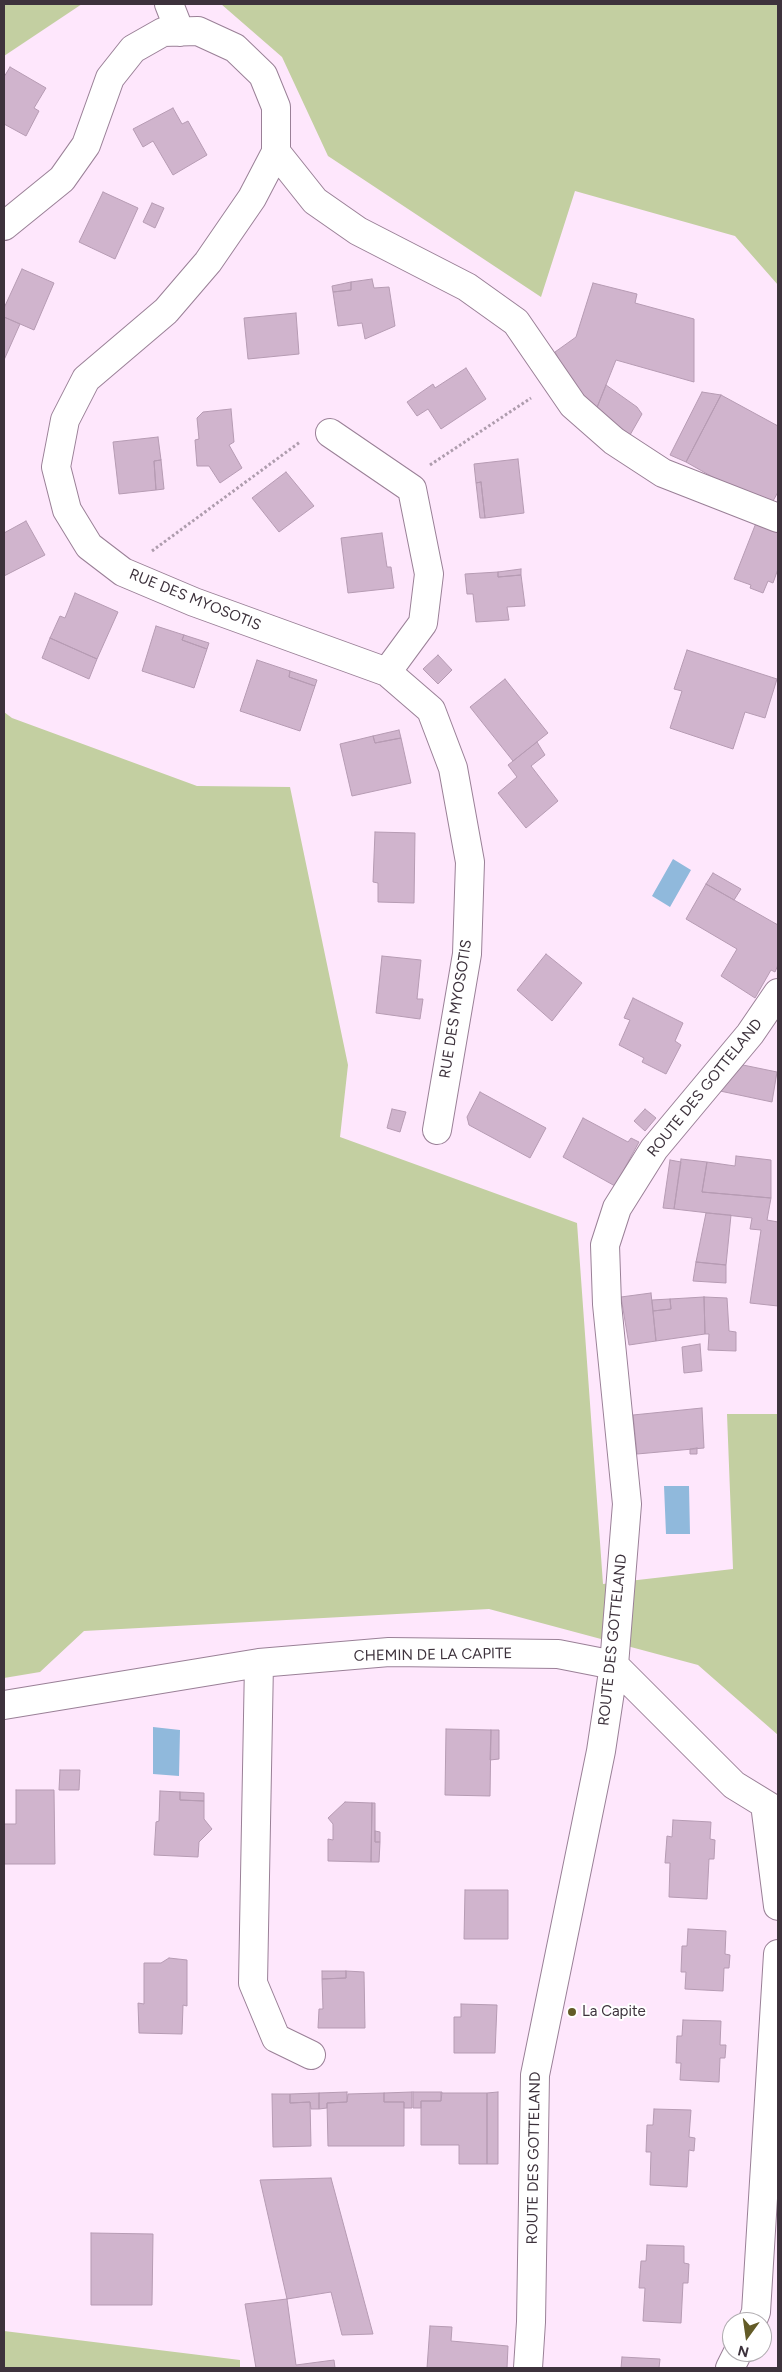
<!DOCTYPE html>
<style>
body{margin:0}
#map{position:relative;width:782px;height:2372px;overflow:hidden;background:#fee7fc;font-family:Figtree,sans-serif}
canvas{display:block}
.frame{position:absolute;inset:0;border:5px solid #3d323c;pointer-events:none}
.north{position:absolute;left:722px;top:2312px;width:50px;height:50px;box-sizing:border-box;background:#fff;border:1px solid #b1adb1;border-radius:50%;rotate:194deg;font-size:14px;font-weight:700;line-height:20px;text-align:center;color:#3d323c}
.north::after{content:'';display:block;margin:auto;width:18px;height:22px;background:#635b27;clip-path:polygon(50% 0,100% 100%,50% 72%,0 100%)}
</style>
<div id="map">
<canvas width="782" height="2372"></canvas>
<div class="frame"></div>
<div class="north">N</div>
</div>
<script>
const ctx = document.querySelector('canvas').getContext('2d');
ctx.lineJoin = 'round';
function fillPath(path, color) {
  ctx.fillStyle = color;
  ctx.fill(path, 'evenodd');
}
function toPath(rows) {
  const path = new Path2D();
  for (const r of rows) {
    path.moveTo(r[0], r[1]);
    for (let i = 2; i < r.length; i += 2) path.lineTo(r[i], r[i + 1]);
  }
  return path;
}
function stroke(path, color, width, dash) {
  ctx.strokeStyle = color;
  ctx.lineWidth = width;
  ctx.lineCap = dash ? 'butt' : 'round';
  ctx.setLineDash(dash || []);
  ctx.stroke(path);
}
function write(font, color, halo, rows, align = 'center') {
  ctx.font = font + ' Figtree,sans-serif';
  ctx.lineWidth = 4;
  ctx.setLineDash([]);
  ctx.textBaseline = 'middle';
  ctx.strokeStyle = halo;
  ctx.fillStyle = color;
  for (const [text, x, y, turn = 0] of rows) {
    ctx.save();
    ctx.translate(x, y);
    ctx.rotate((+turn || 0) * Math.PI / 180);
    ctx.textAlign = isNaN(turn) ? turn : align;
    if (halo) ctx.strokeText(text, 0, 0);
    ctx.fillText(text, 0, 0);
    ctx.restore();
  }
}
fillPath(toPath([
 [4,4,82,4,4,56],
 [221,4,778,4,778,285,735,236,575,191,541,297,328,156,282,57],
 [4,712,12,718,197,786,290,787,348,1065,340,1137,577,1223,603,1584,733,1569,727,1414,778,1414,778,1735,698,1665,489,1609,84,1631,40,1672,4,1678],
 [4,2331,240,2360,240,2368,4,2368]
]), '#c3cfa1');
fillPath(toPath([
 [673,859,691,870,670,907,652,896],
 [664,1486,689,1486,690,1534,666,1534],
 [153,1727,180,1730,179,1776,153,1774]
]), '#90b9dc');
const building = toPath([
 [10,67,46,88,34,108,39,111,26,136,4,124,4,77,10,67],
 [173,108,182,124,188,121,207,155,173,175,153,141,143,147,133,129,173,108],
 [103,192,138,208,115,259,79,242,103,192],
 [152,203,164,208,155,228,143,222,152,203],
 [22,269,54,283,34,330,4,317,4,308,22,269],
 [372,279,374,288,389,287,395,326,365,339,362,323,338,326,333,292,351,290,351,282,372,279],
 [351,282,351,290,333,292,332,286,351,282],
 [593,283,637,294,635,303,694,319,694,382,616,360,596,410,569,378,555,352,576,337,593,283],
 [296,313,299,354,248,359,244,318,296,313],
 [4,317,20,324,4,360,4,317],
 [466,368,486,399,441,429,428,409,417,416,407,402,433,384,435,388,466,368],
 [606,385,637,407,642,414,630,435,596,410,606,385],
 [702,392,721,395,686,462,670,455,702,392],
 [721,395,778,426,778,492,773,501,725,484,686,462,721,395],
 [231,409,234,442,229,445,242,468,220,483,209,466,197,466,195,440,199,439,197,418,203,412,231,409],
 [158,437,161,460,154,461,156,490,119,494,113,442,158,437],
 [518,459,524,513,485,518,481,482,476,483,474,464,518,459],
 [161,460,164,489,156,490,154,461,161,460],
 [286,472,314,506,279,532,252,498,286,472],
 [481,482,485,518,480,518,476,483,481,482],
 [26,521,45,555,4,576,4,533,26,521],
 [756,523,778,532,778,569,773,583,768,581,763,593,750,588,751,585,734,579,756,523],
 [382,533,387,567,391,567,394,588,348,593,341,538,382,533],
 [521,569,521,575,498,577,498,572,521,569],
 [498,572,498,577,521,575,525,606,507,607,509,620,476,622,473,594,467,594,465,574,498,572],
 [75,593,118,612,97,659,50,638,60,616,65,618,75,593],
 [156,626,184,635,182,640,207,649,194,688,142,671,156,626],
 [184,635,209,643,207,649,182,640,184,635],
 [50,638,97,659,89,679,42,658,50,638],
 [687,650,777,679,765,718,745,712,733,749,670,728,682,691,674,689,687,650],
 [438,655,452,670,438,684,423,669,438,655],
 [257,660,290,671,289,677,315,686,300,731,240,711,257,660],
 [290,671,317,680,315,686,289,677,290,671],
 [505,679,548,733,513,761,470,707,505,679],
 [399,730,401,738,375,743,373,736,399,730],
 [373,736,375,743,401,738,411,783,352,796,340,744,373,736],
 [537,742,545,755,531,766,558,801,526,828,498,793,517,777,508,765,537,742],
 [375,832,415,833,414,903,378,902,378,883,373,882,375,832],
 [713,873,741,889,734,900,706,884,713,873],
 [706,884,778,925,778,965,775,972,771,970,755,998,721,976,737,949,686,919,706,884],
 [546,954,582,983,552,1021,517,990,546,954],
 [382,956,421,960,417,999,423,999,420,1019,376,1013,382,956],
 [633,998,683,1023,675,1041,681,1045,666,1074,642,1062,644,1058,619,1045,630,1020,624,1018,633,998],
 [743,1065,777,1072,772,1102,720,1091,743,1065],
 [480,1092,546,1128,530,1158,469,1125,467,1117,480,1092],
 [392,1109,406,1112,400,1132,387,1128,392,1109],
 [645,1109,656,1118,645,1131,634,1121,645,1109],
 [583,1118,628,1142,631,1138,639,1142,615,1186,563,1157,583,1118],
 [736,1156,771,1160,771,1198,702,1192,707,1162,735,1166,736,1156],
 [681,1159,707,1162,702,1192,771,1198,767,1220,778,1222,778,1306,750,1303,761,1230,750,1229,752,1218,674,1209,681,1159],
 [670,1160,681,1162,674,1209,663,1208,670,1160],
 [706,1213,731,1215,726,1265,696,1262,706,1213],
 [696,1262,726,1265,726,1283,693,1281,696,1262],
 [651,1293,656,1341,629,1345,621,1297,651,1293],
 [704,1297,727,1298,729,1331,736,1332,736,1351,708,1350,709,1334,705,1334,704,1297],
 [704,1297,705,1334,656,1341,653,1311,671,1309,670,1299,704,1297],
 [670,1299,671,1309,653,1311,652,1300,670,1299],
 [700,1344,702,1371,684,1373,682,1347,700,1344],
 [702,1408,704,1448,637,1454,633,1415,702,1408],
 [697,1448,697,1454,690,1454,690,1449,697,1448],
 [446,1729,491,1730,490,1796,445,1795,446,1729],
 [491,1730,499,1730,499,1759,490,1760,491,1730],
 [60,1770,80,1770,79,1790,59,1790,60,1770],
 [16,1790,54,1790,55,1864,4,1864,4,1824,16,1824,16,1790],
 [160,1791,180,1792,180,1800,204,1801,204,1819,212,1829,199,1842,198,1857,154,1855,156,1822,159,1821,160,1791],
 [180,1792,204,1793,204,1801,180,1800,180,1792],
 [345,1802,372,1803,371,1862,328,1861,328,1839,333,1840,333,1824,328,1818,345,1802],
 [372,1803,375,1803,375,1842,380,1842,379,1862,371,1862,372,1803],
 [673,1820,711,1822,710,1839,715,1840,714,1859,709,1859,707,1899,669,1897,670,1863,665,1863,667,1836,672,1837,673,1820],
 [375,1831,380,1832,380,1842,375,1842,375,1831],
 [465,1890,508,1890,508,1939,464,1939,465,1890],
 [688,1929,726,1931,725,1954,730,1955,729,1968,724,1968,723,1991,685,1989,686,1972,681,1972,682,1946,687,1946,688,1929],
 [169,1958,187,1960,187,2006,183,2005,182,2034,139,2033,138,2003,144,2004,144,1963,161,1963,169,1958],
 [322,1971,346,1971,346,1978,322,1979,322,1971],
 [346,1971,364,1972,365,2028,318,2028,319,2009,323,2009,322,1979,346,1978,346,1971],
 [461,2004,497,2005,495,2053,454,2053,454,2017,461,2017,461,2004],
 [683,2020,721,2021,720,2045,726,2045,725,2058,720,2058,719,2082,680,2080,681,2063,676,2063,677,2036,682,2036,683,2020],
 [347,2092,347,2102,327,2103,327,2108,319,2109,319,2093,347,2092],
 [412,2092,412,2108,404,2108,404,2102,384,2102,384,2093,412,2092],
 [413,2092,442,2092,441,2101,421,2101,421,2108,413,2108,413,2092],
 [498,2092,498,2164,487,2164,487,2093,498,2092],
 [319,2093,319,2109,311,2109,310,2102,290,2103,290,2094,319,2093],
 [384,2093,384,2102,404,2102,404,2146,328,2146,327,2103,347,2102,348,2094,384,2093],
 [441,2093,487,2093,487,2164,459,2164,459,2145,421,2145,421,2101,441,2101,441,2093],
 [272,2094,290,2094,290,2103,310,2102,311,2146,273,2147,272,2094],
 [654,2109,691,2110,689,2137,695,2138,694,2151,689,2150,687,2187,650,2185,651,2152,646,2152,647,2125,653,2125,654,2109],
 [331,2178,373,2334,342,2335,331,2292,287,2299,260,2180,331,2178],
 [91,2233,153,2234,152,2305,91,2305,91,2233],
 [647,2245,684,2246,684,2263,689,2264,688,2283,683,2283,681,2323,643,2321,645,2288,639,2288,641,2261,646,2261,647,2245],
 [287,2299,296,2365,334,2360,335,2368,256,2368,245,2304,287,2299],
 [430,2326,452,2327,451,2341,508,2346,507,2368,427,2368,430,2326],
 [622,2357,660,2359,659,2368,621,2368,622,2357]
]);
fillPath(building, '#d0b4cd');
stroke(building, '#b69bb3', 1);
const minor = toPath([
 [169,4,180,32],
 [276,152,315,201,358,231,467,287,516,322,573,405,614,441,663,473,778,518],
 [4,226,62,179,86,145,110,78,133,49,163,32,198,31,235,48,263,75,276,107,276,152,252,198,208,262,166,311,86,379,65,420,56,467,67,510,89,546,123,572,194,602,387,672,431,710,453,768,470,862,467,954,437,1130],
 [330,433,412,489,429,574,423,623,387,672],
 [259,1663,253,1983,276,2038,311,2055],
 [4,1705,259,1663,389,1652,558,1654,614,1665,734,1785,778,1812],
 [765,1804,778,1906],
 [752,2322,756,2312,778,1954],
 [528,2368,531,2322,535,2075,601,1751,614,1665,627,1504,607,1304,605,1245,617,1208,654,1149,750,1034,778,993],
 [730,2368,738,2352]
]);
stroke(minor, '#9a8097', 30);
stroke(toPath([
 [430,465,531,398],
 [152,551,300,442]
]), '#ae9cad', 3, [2.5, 2.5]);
stroke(minor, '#fff', 28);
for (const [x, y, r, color] of [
 [572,2012,5,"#635b27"]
]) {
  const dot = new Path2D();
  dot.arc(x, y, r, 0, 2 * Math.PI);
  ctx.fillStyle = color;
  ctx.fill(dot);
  stroke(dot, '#fff', 2);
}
write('15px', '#3d323c', '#fff', [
 ["RUE DES MYOSOTIS",195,600,22],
 ["RUE DES MYOSOTIS",456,1009,-81],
 ["ROUTE DES GOTTELAND",705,1088,-51],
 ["ROUTE DES GOTTELAND",613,1640,-84],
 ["CHEMIN DE LA CAPITE",433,1655,-1],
 ["ROUTE DES GOTTELAND",534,2158,-89]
]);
write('15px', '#3d323c', '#fff', [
 ["La Capite",582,2012]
], 'left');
</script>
